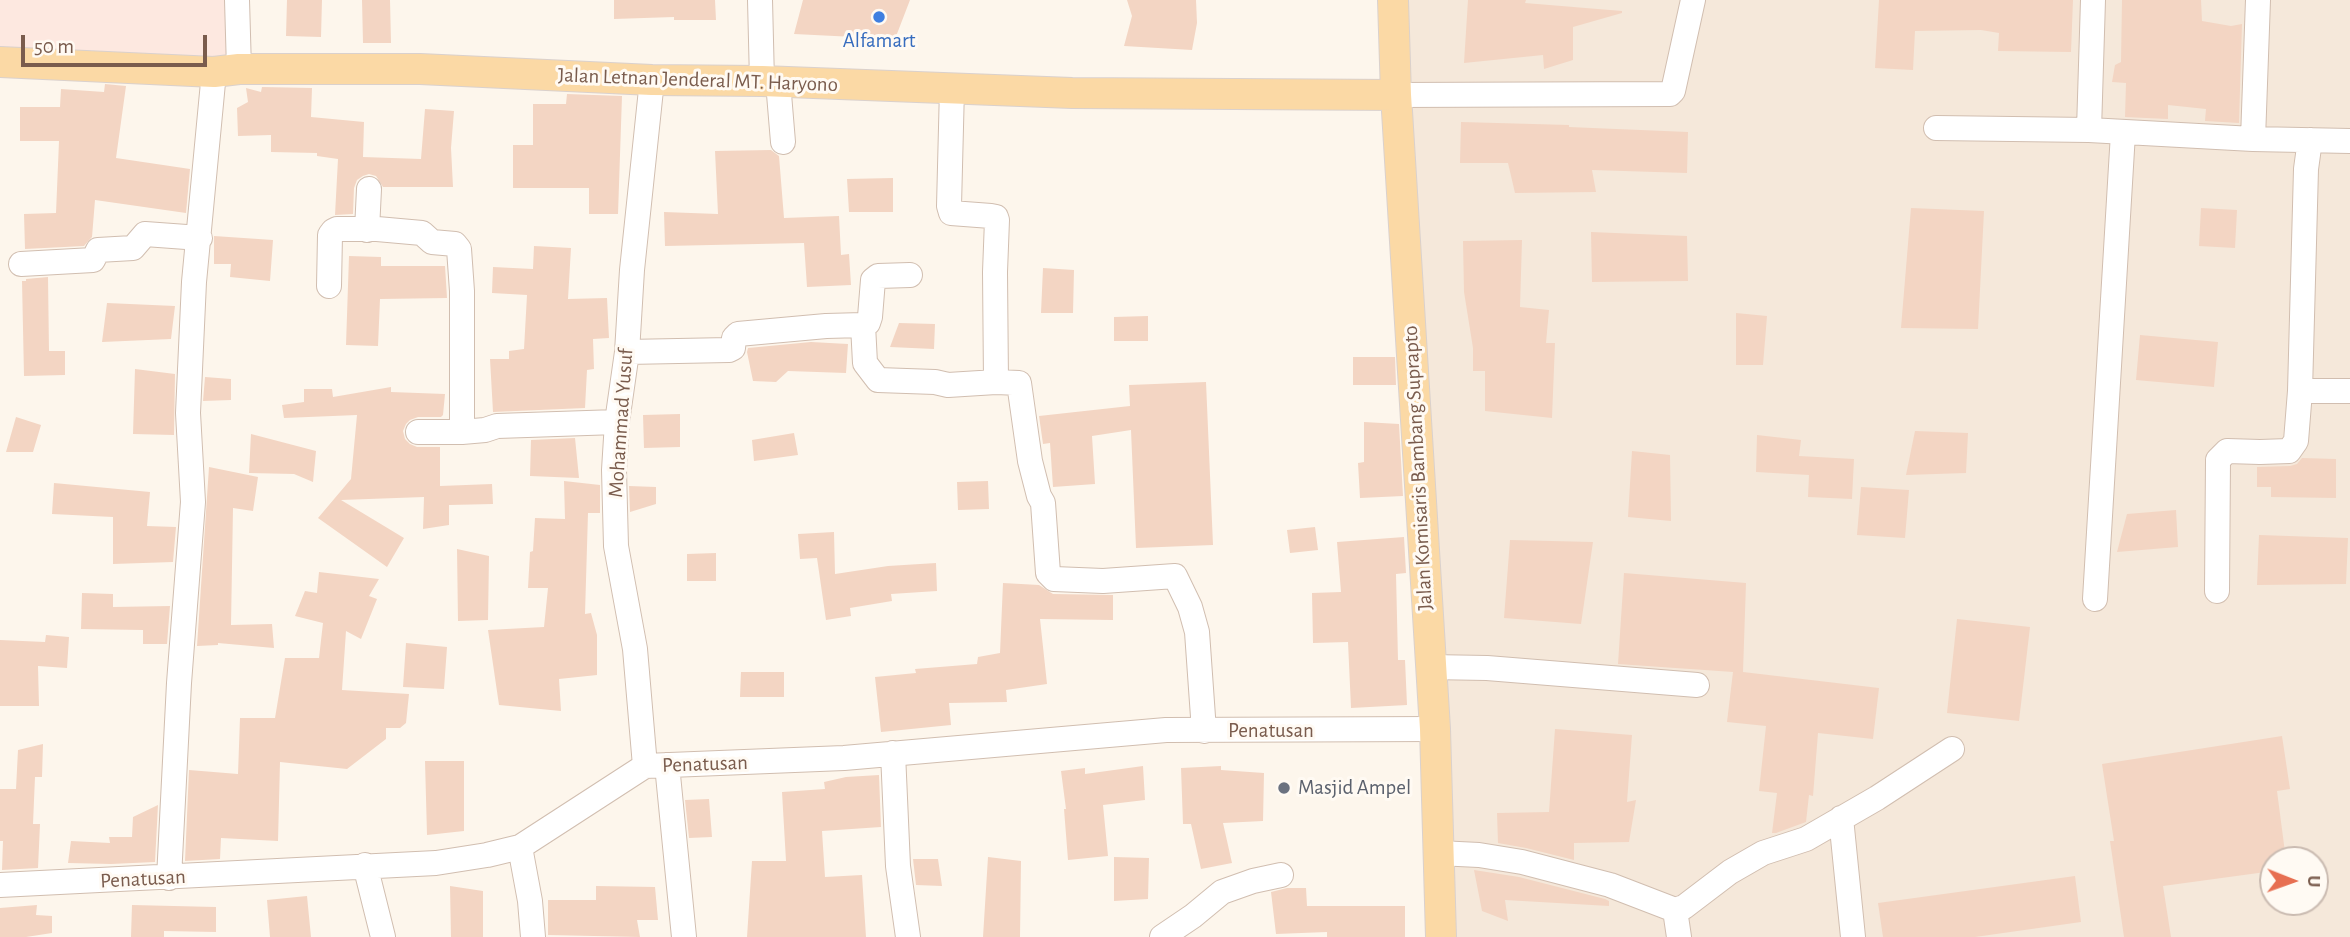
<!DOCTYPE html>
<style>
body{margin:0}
#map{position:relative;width:2350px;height:937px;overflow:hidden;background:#fdf6ec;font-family:"Alegreya Sans",sans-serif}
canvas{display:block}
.north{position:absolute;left:2259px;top:846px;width:70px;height:70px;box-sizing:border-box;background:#fffaf3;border:2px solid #cabbb1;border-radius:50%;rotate:91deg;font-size:19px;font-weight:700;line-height:28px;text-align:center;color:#7a5c4d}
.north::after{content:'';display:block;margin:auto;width:24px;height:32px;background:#e76f51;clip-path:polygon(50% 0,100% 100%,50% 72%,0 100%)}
.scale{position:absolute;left:21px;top:35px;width:186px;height:32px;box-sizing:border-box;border:4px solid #7a5c4d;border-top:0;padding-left:9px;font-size:21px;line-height:24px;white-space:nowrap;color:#7a5c4d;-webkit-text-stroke:5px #fffaf3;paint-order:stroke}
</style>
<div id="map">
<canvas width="2350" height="937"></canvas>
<div class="north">U</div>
<div class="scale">50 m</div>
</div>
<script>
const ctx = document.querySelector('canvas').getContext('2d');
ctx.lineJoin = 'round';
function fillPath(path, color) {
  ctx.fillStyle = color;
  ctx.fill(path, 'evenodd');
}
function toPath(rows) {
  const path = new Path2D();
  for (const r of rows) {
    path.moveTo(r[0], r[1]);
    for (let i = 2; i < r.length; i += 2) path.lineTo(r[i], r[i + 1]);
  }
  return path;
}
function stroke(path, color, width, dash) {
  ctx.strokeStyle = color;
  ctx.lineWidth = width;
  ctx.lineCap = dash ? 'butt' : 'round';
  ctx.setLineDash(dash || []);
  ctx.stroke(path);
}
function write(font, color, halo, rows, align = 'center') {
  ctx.font = font + ' "Alegreya Sans",sans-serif';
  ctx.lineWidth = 6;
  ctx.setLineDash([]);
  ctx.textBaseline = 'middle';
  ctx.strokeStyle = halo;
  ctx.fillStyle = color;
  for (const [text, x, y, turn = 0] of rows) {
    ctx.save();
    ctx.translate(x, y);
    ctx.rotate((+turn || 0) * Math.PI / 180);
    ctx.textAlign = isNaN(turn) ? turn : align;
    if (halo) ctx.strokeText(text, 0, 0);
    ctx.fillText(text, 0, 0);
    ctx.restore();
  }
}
fillPath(toPath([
 [1398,0,2350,0,2350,937,1441,937],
 [2273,860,2315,860,2315,902,2273,902]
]), '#f5e8da');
fillPath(toPath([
 [0,0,234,0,235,66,0,56]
]), '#fde8e0');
fillPath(toPath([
 [287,0,322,0,321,37,286,36],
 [362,0,390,0,391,43,363,43],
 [614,0,715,0,716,20,674,20,674,17,614,19],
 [803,0,910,0,895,39,794,34],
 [1127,0,1196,0,1197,23,1192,50,1124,46,1132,16],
 [1468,0,1526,0,1525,3,1622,11,1622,13,1573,27,1573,60,1544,69,1543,55,1464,63],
 [1879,0,2073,0,2071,52,1998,51,1999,33,1981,30,1915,31,1913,70,1875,68],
 [2122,0,2201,0,2202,21,2231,26,2242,24,2239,123,2205,121,2206,109,2168,105,2168,119,2125,117,2126,83,2112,82,2115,65,2121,62],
 [105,84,126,86,116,158,190,169,186,213,95,200,92,237,84,246,25,249,24,214,56,213,59,141,20,141,20,107,60,107,61,89,104,92],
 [262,87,312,88,311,117,364,122,363,157,421,159,425,109,454,111,451,148,453,187,383,187,376,176,369,174,363,176,357,180,354,188,353,214,335,215,338,159,317,156,317,153,271,152,271,135,238,136,237,108,248,102,246,88,261,92],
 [567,94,622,96,618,214,589,214,589,188,513,188,513,145,533,145,533,104,566,104],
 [1461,122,1569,125,1569,127,1688,132,1687,173,1592,170,1596,192,1515,193,1508,163,1460,163],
 [771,150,779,156,784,218,839,216,841,255,849,254,851,285,807,287,804,243,665,246,664,212,718,214,715,151],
 [893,178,893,212,849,212,847,179],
 [1911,208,1984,211,1978,329,1901,328],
 [2201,208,2237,210,2235,248,2199,246],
 [1591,232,1687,236,1688,281,1592,282],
 [214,236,273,240,270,281,230,277,231,264,214,264],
 [1522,240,1520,307,1549,310,1546,343,1555,343,1552,418,1485,411,1485,371,1473,371,1473,348,1464,292,1463,241],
 [534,246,571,248,568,299,607,298,609,338,593,339,594,369,587,370,585,408,493,412,490,359,509,359,509,351,524,349,527,295,492,293,493,267,533,269],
 [349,256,381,257,381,266,445,266,447,298,380,299,378,346,346,345],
 [1043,268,1074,270,1073,313,1041,313],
 [48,277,49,351,65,351,65,375,24,376,22,281,26,281,26,279],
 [107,303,175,306,171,339,102,342],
 [1736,313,1767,316,1763,365,1736,365],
 [1148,316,1148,341,1114,341,1114,317],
 [899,323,935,324,934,349,890,347],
 [2140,335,2218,342,2214,387,2136,380],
 [811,342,848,344,846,373,788,371,776,382,753,381,747,352,748,348],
 [1353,357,1395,357,1396,385,1353,385],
 [135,369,175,374,174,435,133,434],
 [205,377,231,379,231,400,203,401],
 [1206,382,1213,545,1136,548,1131,430,1092,436,1095,484,1053,487,1050,443,1043,444,1039,416,1130,406,1129,385],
 [391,387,391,392,445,394,443,415,441,417,418,417,410,420,406,424,403,431,405,439,410,444,417,447,440,447,440,486,492,484,493,504,449,505,449,525,423,529,424,497,341,500,404,538,387,567,318,518,351,479,357,415,284,418,282,405,304,402,304,389,332,389,333,397],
 [680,414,680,447,644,448,643,415],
 [16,417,41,425,33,452,6,452],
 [1364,422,1399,424,1403,496,1360,498,1358,463,1364,462],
 [1915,431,1968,433,1966,473,1906,475],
 [794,433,798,455,754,461,752,440],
 [251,434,316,451,313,482,294,474,249,473],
 [1757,435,1801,440,1799,456,1854,459,1852,499,1808,497,1809,475,1756,472],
 [575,438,579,478,530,476,531,440],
 [1632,451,1670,455,1671,521,1628,517],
 [2302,458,2336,459,2336,498,2271,497,2271,487,2257,487,2257,467,2290,466,2297,464],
 [209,467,258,477,253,511,233,508,231,625,272,624,274,648,218,643,218,645,197,646],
 [564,481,600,485,600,513,588,513,585,614,591,613,597,635,597,675,559,679,561,711,499,705,488,630,544,627,548,588,528,588,530,552,533,551,535,518,565,519],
 [988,481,989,509,958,510,957,482],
 [54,483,150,492,147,526,176,527,173,562,113,564,113,517,52,514],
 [629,486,656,487,656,504,630,512],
 [1861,487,1909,490,1905,538,1857,535],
 [2176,510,2178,547,2117,552,2127,514],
 [1315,527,1318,550,1290,553,1287,530],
 [834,532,835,574,888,566,936,563,937,591,891,594,892,601,850,608,851,616,826,620,817,558,800,559,798,534],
 [2259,535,2348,538,2346,584,2257,585],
 [1404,537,1406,573,1396,574,1398,660,1405,660,1407,705,1351,708,1348,642,1313,643,1312,593,1341,592,1337,542],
 [1510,540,1593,542,1581,624,1504,618],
 [457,549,489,556,488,620,458,621],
 [716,553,716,581,687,581,687,554],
 [319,572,379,579,369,596,377,599,361,639,346,631,342,690,409,694,406,723,400,728,386,728,386,739,347,769,280,762,278,841,221,838,220,859,185,861,189,770,238,774,240,718,275,718,285,658,319,658,323,623,295,616,305,591,317,593],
 [1624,573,1746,583,1743,672,1879,688,1873,739,1818,733,1813,796,1809,795,1806,822,1776,833,1772,833,1777,793,1759,791,1766,726,1727,722,1733,672,1618,664],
 [1003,583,1039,585,1053,594,1113,595,1113,620,1040,619,1047,684,1006,690,1007,702,949,703,951,725,881,732,875,677,916,673,915,669,977,664,978,657,1000,653],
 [82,593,113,594,113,607,170,606,167,644,143,644,143,630,81,629],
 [1957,619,2030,627,2019,721,1947,713],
 [46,635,69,637,67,668,38,666,39,706,0,706,0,640,45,642],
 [406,643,447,647,444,689,403,687],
 [741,672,784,672,784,697,740,697],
 [1555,729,1632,735,1627,802,1636,800,1629,842,1574,843,1574,860,1526,848,1498,843,1497,813,1549,812],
 [2282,736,2290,789,2277,791,2286,860,2273,860,2273,871,2163,886,2171,937,2124,937,2110,841,2114,841,2102,764],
 [43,744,42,777,35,777,33,824,40,824,38,868,2,870,3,841,0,841,0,789,16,789,18,750],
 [425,761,464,761,464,831,427,835],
 [1143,766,1145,800,1103,805,1108,856,1068,860,1064,809,1066,809,1061,771,1085,768,1085,774],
 [1221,766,1221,770,1264,773,1263,821,1223,823,1232,863,1201,869,1191,824,1183,824,1181,768],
 [879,775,881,827,822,831,825,877,862,875,866,937,747,937,752,861,786,861,782,792,825,789,824,782,846,777],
 [709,799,712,837,689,838,685,800],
 [158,805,155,862,111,864,68,863,71,841,110,843,109,837,132,837,133,817],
 [988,857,1021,861,1020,937,983,937],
 [1114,857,1149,858,1148,899,1114,901],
 [913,859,938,859,942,886,916,885],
 [1474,870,1519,877,1605,899,1609,901,1609,906,1505,900,1508,921,1482,911],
 [2075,876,2081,922,1975,937,1883,937,1878,903],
 [450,886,483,891,483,937,451,937],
 [596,886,655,887,658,920,637,920,640,937,548,935,548,900,596,900],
 [1287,888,1306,888,1307,906,1405,906,1405,937,1327,937,1327,932,1276,934,1271,892],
 [307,896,311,937,270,937,267,900],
 [37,905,36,915,52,916,52,933,26,937,0,937,0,908],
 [132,905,216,907,216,932,164,931,164,937,131,937]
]), '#f3d5c3');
const minor = toPath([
 [237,0,239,69],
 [760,0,762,81],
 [778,82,783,142],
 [952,88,949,206,951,213,991,216,996,217,997,220,995,272,996,382],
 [1396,95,1670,94,1673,91,1693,0],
 [1936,128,2089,130,2253,139,2350,141],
 [2089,130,2093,0],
 [2253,139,2258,0],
 [367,230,369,189],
 [21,264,93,260,98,250,133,248,145,234,200,238],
 [329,286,330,235,333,231,337,229,377,229,422,233,432,242,455,244,459,249,462,291,462,432,485,430,497,426,617,422],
 [863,325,865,363,878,380,935,382,948,385,996,382,1019,383,1030,461,1039,496,1043,503,1048,573,1054,579,1103,581,1175,576,1190,607,1197,632,1204,731],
 [627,352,729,350,733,348,734,338,738,334,826,326,863,325,868,323,870,317,873,280,878,276,910,275],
 [2300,391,2350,391],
 [418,432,462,432],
 [2217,591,2218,460,2227,451,2260,452,2289,451,2296,441,2300,391,2306,169,2310,140],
 [2095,599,2123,133],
 [1430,667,1487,668,1697,685],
 [893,753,898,866,908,937],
 [667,765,684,937],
 [645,766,635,649,616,546,614,470,617,422,627,352,632,270,652,80],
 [1841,818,1853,937],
 [520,847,530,901,533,937],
 [1438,853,1479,855,1522,862,1610,885,1675,910,1684,907,1730,872,1763,853,1806,839,1877,798,1952,749],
 [365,865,383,937],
 [169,878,179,683,193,502,188,413,194,282,214,72],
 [0,885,436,863,487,855,520,847,645,766,844,758,1166,730,1435,729],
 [1675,910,1679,937],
 [1162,937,1193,916,1222,892,1253,881,1281,875]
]);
const major = toPath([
 [1393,0,1396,95,1435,729,1441,937],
 [0,62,214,72,239,69,420,69,652,80,762,81,1072,93,1396,95]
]);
stroke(minor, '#d1beb0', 26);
stroke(major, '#dad1cd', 32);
stroke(minor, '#fff', 24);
stroke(major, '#fbd9a5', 30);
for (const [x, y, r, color] of [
 [879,17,7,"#3f7fe0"],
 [1284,788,7,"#6b7280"]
]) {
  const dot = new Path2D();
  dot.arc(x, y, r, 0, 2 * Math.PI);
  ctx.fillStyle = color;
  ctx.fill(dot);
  stroke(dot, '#fffaf3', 2.5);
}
write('21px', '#366cbe', '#fffaf3', [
 ["Alfamart",879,41]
]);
write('21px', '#7a5c4d', '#fffaf3', [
 ["Jalan Letnan Jenderal MT. Haryono",698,80,2],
 ["Mohammad Yusuf",621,423,-86],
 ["Jalan Komisaris Bambang Suprapto",1418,468,-93],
 ["Penatusan",1271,731],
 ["Penatusan",705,764,-2],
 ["Penatusan",143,879,-3]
]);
write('21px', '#5b616d', '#fffaf3', [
 ["Masjid Ampel",1298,788]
], 'left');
</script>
